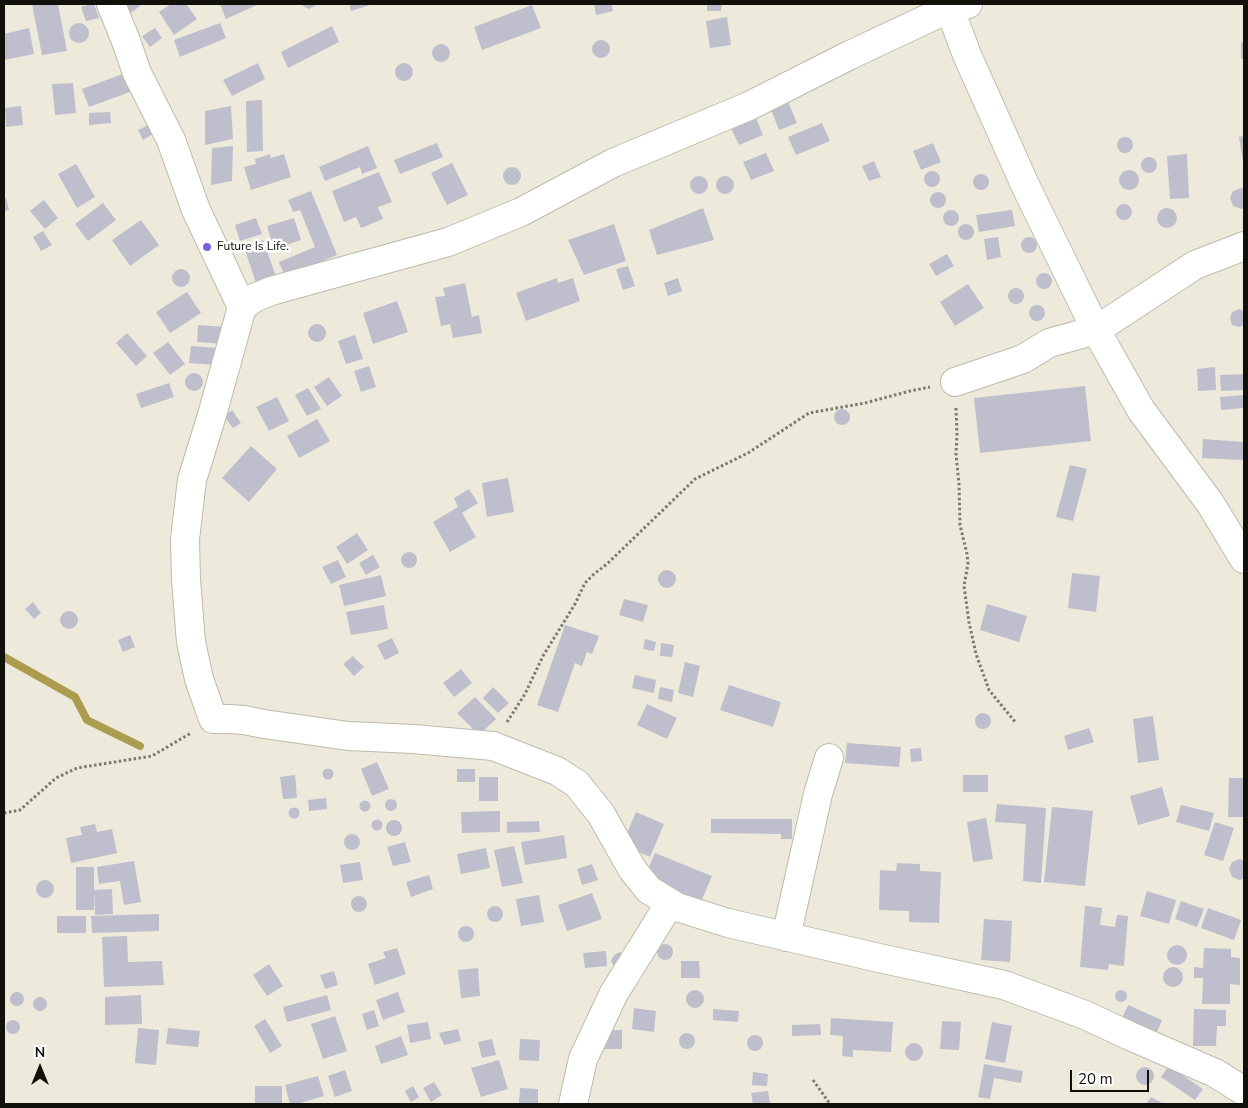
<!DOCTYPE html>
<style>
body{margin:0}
#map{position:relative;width:1248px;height:1108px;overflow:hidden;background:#edeadb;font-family:"Nunito Sans",sans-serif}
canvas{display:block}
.frame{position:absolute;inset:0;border:5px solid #11100a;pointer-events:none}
.north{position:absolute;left:15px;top:1043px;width:50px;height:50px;-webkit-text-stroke:4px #fff;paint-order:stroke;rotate:0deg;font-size:14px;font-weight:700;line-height:20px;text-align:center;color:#11100a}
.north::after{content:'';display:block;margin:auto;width:18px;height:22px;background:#11100a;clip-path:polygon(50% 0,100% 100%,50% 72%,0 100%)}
.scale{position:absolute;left:1070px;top:1070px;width:79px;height:22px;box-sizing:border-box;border:2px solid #11100a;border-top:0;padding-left:6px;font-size:15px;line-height:18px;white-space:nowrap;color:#11100a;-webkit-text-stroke:4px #fff;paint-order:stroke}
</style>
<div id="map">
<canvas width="1248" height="1108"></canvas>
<div class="frame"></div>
<div class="north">N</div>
<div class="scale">20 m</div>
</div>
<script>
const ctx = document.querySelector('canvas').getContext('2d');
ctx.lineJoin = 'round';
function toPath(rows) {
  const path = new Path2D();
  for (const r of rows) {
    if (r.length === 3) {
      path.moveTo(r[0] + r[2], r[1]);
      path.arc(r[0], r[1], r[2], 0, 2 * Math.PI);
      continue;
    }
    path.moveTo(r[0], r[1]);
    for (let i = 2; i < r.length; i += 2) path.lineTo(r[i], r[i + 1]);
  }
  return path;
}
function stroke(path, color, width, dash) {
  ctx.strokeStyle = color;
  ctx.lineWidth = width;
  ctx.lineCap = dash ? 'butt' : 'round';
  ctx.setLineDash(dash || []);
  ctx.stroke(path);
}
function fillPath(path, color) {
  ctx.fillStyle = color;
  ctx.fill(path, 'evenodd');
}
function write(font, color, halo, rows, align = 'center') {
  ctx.font = font + ' "Nunito Sans",sans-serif';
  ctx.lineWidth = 5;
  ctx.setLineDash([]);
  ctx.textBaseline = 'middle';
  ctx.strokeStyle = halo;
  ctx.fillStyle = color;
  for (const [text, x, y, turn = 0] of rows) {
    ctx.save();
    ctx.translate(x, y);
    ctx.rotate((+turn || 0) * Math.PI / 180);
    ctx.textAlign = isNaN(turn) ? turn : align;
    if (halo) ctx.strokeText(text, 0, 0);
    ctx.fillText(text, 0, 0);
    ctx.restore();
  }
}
stroke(toPath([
 [4,657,75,697,87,720,140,746]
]), '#ab9c50', 8);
fillPath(toPath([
 [32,4,58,4,67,51,42,55],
 [91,4,94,4,99,18,86,21,81,7],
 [120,4,139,4,140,6,131,13,126,12],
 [171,4,186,4,197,19,174,35,159,12],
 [220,4,259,4,226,19],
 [302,4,317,4,315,6,309,9,303,6],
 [349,4,373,4,351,11],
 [594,4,611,4,613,11,596,15],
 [707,4,722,4,721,11,707,11],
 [532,5,541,28,482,50,474,27],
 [727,17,731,45,710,48,706,21],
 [220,23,226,38,180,57,174,40],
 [79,33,10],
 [332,26,339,42,288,68,281,52],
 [29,28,34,54,4,60,4,34],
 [155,28,162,38,150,47,142,36],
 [601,49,9],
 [1241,42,1244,42,1244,59,1241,59],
 [441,53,9],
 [258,63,265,79,232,96,223,80],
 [404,72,9],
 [123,74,130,92,89,107,82,89],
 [73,83,76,113,55,115,52,84],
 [787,99,797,123,779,130,770,107],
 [262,100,263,151,247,152,246,101],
 [21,106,23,125,6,127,5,108],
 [231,106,233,139,205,145,205,111],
 [110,112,111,123,89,125,89,113],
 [756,118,763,135,739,145,731,128],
 [822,123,830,141,796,155,788,137],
 [148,125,153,134,143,140,138,130],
 [1244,136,1244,162,1243,162,1239,137],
 [1125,145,8],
 [437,143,443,157,400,174,394,160],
 [933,143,941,162,921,170,913,151],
 [233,146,232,181,211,185,212,148],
 [368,146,377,168,362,174,360,167,325,181,319,167],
 [766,153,774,171,751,180,743,162],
 [270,154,271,158,284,154,291,177,251,190,244,167,256,164,255,159],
 [1187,154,1189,198,1170,199,1167,156],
 [1149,165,8],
 [874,161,881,177,869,181,862,166],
 [452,163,468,195,447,205,431,173],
 [76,164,95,197,77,208,58,174],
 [512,176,9],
 [1129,180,10],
 [932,179,8],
 [379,172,392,202,378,207,383,219,361,228,356,217,344,222,332,191],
 [981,182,8],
 [699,185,9],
 [725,185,9],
 [1241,188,1244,189,1244,208,1241,209,1233,206,1230,198,1233,191],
 [311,191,337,255,285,277,279,262,315,247,300,210,293,212,288,200],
 [938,200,8],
 [6,198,9,210,4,211,4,199],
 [44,200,58,218,45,229,30,211],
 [103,203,116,220,88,241,75,224],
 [1124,212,8],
 [1167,218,10],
 [703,208,714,240,657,255,649,230],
 [1012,210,1015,226,979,232,976,215],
 [951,218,8],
 [256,218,262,234,240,241,235,225],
 [294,218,301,240,274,249,267,226],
 [141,220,159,245,130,266,112,240],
 [614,224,626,261,584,275,568,240],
 [966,232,8],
 [43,231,52,245,41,251,33,237],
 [998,237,1001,257,987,260,984,239],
 [1029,245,8],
 [263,240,277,279,257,286,244,247],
 [947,254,954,266,936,276,929,264],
 [628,266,635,286,623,290,616,269],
 [181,278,9],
 [1044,281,8],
 [557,278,558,283,573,278,580,301,526,321,516,293],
 [678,278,682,291,668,296,664,283],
 [465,283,472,317,479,315,482,333,453,338,450,324,441,326,435,297,445,296,443,288],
 [968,284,984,308,955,326,940,302],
 [1016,296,8],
 [187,292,201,313,170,333,156,312],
 [397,301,408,332,373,344,363,313],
 [1037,313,8],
 [1239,309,1244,311,1244,325,1239,327,1232,325,1230,318,1232,312],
 [317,333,9],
 [198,325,226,327,224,344,197,342],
 [127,333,147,356,136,366,116,343],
 [355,335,363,359,346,364,338,341],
 [168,342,185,364,170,375,153,353],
 [191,346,218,348,216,365,189,363],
 [369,366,376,387,361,392,354,371],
 [1215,367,1216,390,1198,391,1197,369],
 [194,382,9],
 [1244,374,1244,390,1221,391,1220,375],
 [329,377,342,396,327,406,314,387],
 [169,383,174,397,141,408,136,394],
 [1085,386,1091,441,980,453,974,398],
 [308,388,321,409,307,416,295,395],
 [1244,395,1244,408,1221,410,1220,397],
 [277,397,289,421,269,431,256,407],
 [842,417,8],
 [232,410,241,423,233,428,224,416],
 [317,419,330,441,299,458,287,436],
 [1203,439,1244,442,1244,460,1202,458],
 [251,446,277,469,249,502,222,478],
 [1070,465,1087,469,1073,521,1056,517],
 [508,478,514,512,487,517,482,483],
 [469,489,478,503,462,513,476,537,450,552,433,522,458,507,454,498],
 [357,533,368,550,347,564,336,547],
 [409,560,8],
 [373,555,380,567,366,575,359,563],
 [338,560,346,577,331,584,322,567],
 [667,579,9],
 [1072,573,1100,576,1096,612,1068,608],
 [381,575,386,596,344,606,339,585],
 [624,599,648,605,643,622,619,615],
 [33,602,41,613,34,619,25,609],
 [987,604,1027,616,1019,642,980,630],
 [384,605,388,629,351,635,346,612],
 [69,620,9],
 [565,625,599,636,592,654,587,652,582,666,575,663,558,712,537,705],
 [130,635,135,647,123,652,118,640],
 [392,638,399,653,385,660,377,645],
 [645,639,656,642,654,651,643,649],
 [661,643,674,645,672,657,660,656],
 [353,656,364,667,354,676,343,664],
 [685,662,700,666,693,697,678,693],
 [461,669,472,683,454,697,443,683],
 [635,675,656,680,654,693,632,688],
 [729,685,781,702,773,727,720,710],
 [493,687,509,703,498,713,483,698],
 [660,687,674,690,672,702,658,699],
 [475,697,496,719,479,735,457,713],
 [647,704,677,718,667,739,637,725],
 [983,721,8],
 [1153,716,1159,760,1138,763,1133,719],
 [1089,728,1094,742,1068,750,1064,736],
 [847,743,901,747,899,767,845,763],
 [921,748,922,761,911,762,910,749],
 [377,762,389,789,372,796,361,769],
 [328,774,5.5],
 [457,769,475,769,475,782,457,782],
 [295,775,297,798,283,799,280,777],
 [963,775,988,775,988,792,963,792],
 [479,777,498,777,498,801,479,801],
 [1229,778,1244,778,1244,817,1228,817],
 [1162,787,1170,816,1138,825,1130,796],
 [326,798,327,809,309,811,308,800],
 [391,805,6],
 [365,806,5.5],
 [997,804,1046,808,1041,883,1023,881,1026,824,995,822],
 [1181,805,1214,813,1209,831,1176,822],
 [1052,807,1093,811,1085,886,1044,882],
 [294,813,5.5],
 [500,811,500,832,462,833,461,812],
 [636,812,664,824,650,857,622,845],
 [986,818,993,859,973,862,967,822],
 [711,819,792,819,792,839,781,839,781,834,711,833],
 [377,825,5.5],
 [394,828,8],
 [539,821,540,832,507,833,507,822],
 [1215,822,1234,828,1223,861,1204,855],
 [95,824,97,832,112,829,117,853,71,863,66,838,82,835,80,827],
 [352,842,8],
 [564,835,567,858,525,865,521,842],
 [405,842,411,862,393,866,387,847],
 [514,846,523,883,502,887,494,850],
 [486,848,490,868,461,874,457,854],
 [655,853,712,876,700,904,643,881],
 [1240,859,1244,861,1244,878,1240,880,1232,877,1229,869,1232,862],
 [134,861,141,902,124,905,120,881,99,884,97,867],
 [360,862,363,880,343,883,340,865],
 [897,863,920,864,920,871,941,872,939,923,909,922,909,911,879,910,880,870,896,871],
 [592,864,598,880,582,885,577,869],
 [76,867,94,867,94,910,76,910],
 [429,875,433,889,411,897,406,882],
 [45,889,9],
 [112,889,113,914,95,915,94,890],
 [1147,891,1176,900,1169,924,1140,916],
 [592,893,602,919,567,931,558,905],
 [539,895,544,922,521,926,516,899],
 [359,904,8],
 [1181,901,1204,909,1197,927,1175,919],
 [1085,906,1102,908,1100,925,1115,927,1117,915,1128,916,1124,966,1109,964,1108,970,1080,967],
 [495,914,8],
 [1208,908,1241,920,1234,940,1201,928],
 [159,914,159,931,92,933,91,916],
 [57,916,86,916,86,933,57,933],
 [984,919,1012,921,1010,962,981,960],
 [466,934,8],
 [127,936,128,962,162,961,164,985,104,987,102,937],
 [665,952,8],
 [1177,955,10],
 [397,948,406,974,375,985,368,964,386,958,383,952],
 [1204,948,1231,949,1231,957,1240,958,1240,985,1230,984,1230,1004,1202,1004,1203,978,1194,978,1194,967,1203,968],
 [606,951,607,966,585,968,583,953],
 [620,952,626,955,620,969,614,967,611,961,614,955],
 [681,961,699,961,700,978,681,978],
 [269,964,283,986,267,996,253,975],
 [1173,977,10],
 [478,968,480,996,461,998,458,970],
 [334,971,338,985,325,989,320,975],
 [1121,996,6],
 [695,999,9],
 [17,999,7],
 [398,992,405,1012,383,1020,376,1000],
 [141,995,142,1024,105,1025,105,997],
 [327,995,331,1010,287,1022,283,1007],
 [40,1004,7],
 [1128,1005,1162,1020,1154,1039,1119,1025],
 [634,1008,656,1011,654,1032,632,1029],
 [713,1009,739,1011,738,1022,713,1020],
 [1194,1009,1226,1010,1226,1026,1217,1026,1216,1046,1193,1046],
 [374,1010,379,1026,367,1030,362,1014],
 [335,1016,347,1051,323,1059,311,1024],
 [831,1018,893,1022,891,1052,853,1050,853,1057,842,1056,843,1036,830,1035],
 [265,1019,282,1046,270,1053,254,1026],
 [13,1027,7],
 [942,1021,961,1022,959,1050,940,1049],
 [428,1022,431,1039,410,1043,407,1025],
 [992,1022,1012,1026,1005,1063,985,1059],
 [820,1024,821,1035,792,1036,792,1025],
 [138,1028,159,1030,156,1065,135,1063],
 [168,1028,200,1031,198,1047,166,1044],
 [458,1029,461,1041,444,1045,439,1033],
 [602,1030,622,1030,622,1049,602,1049],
 [687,1041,8],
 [755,1043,8],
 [401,1036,408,1055,381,1064,375,1046],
 [492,1039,496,1055,482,1058,478,1042],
 [520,1039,540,1040,539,1061,519,1060],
 [914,1052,9],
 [499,1060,508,1089,481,1097,471,1068],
 [984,1064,1023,1071,1021,1083,994,1078,990,1099,978,1097],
 [1169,1066,1203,1089,1195,1100,1161,1077],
 [1145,1076,9],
 [345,1070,352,1091,335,1097,328,1076],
 [753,1072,768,1074,767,1086,752,1085],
 [318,1076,324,1096,297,1104,290,1104,285,1085],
 [434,1082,442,1095,431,1102,423,1088],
 [255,1086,282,1086,282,1104,255,1104],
 [413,1086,419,1097,411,1102,405,1091],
 [520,1088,538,1089,538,1104,519,1104],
 [768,1091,770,1104,753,1104,751,1093],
 [1151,1097,1164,1104,1146,1104]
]), '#bebecd');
const minor = toPath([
 [111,4,126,41,137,73,171,140,196,210,242,307],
 [948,4,967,55,1026,187,1096,330,1141,410,1210,503,1244,559],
 [968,4,950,8,850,55,749,106,613,163,521,212,448,242,271,291,254,298,242,307,212,415,192,480,185,539,186,580,191,642,199,679,213,719,229,719,244,720,264,724,348,736,413,739,493,746,557,771,577,784,601,814,632,869,649,890,677,907,728,923,879,958,1004,985,1085,1015,1130,1036,1215,1073,1244,1091],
 [955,382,1023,359,1049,343,1096,330,1195,265,1244,246],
 [786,937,818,794,829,758],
 [573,1104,583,1059,614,993,670,903]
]);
stroke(minor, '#bebbac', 30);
stroke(toPath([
 [956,408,957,435,956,454,959,484,960,525,967,554,968,564,964,586,969,622,976,654,989,690,1016,723],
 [507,722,525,694,543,656,575,604,585,583,594,574,607,564,695,479,748,453,809,413,865,403,910,391,930,387],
 [4,813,20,810,56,778,77,768,152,756,191,733],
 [813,1080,830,1104]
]), '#7b796e', 3, [2.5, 2.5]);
stroke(minor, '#fff', 28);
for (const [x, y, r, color] of [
 [207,247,5,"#7862dc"]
]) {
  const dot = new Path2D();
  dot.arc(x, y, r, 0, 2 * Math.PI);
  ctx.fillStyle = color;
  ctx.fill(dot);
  stroke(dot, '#fff', 2);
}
write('12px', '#11100a', '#fff', [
 ["Future Is Life.",217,247]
], 'left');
</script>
